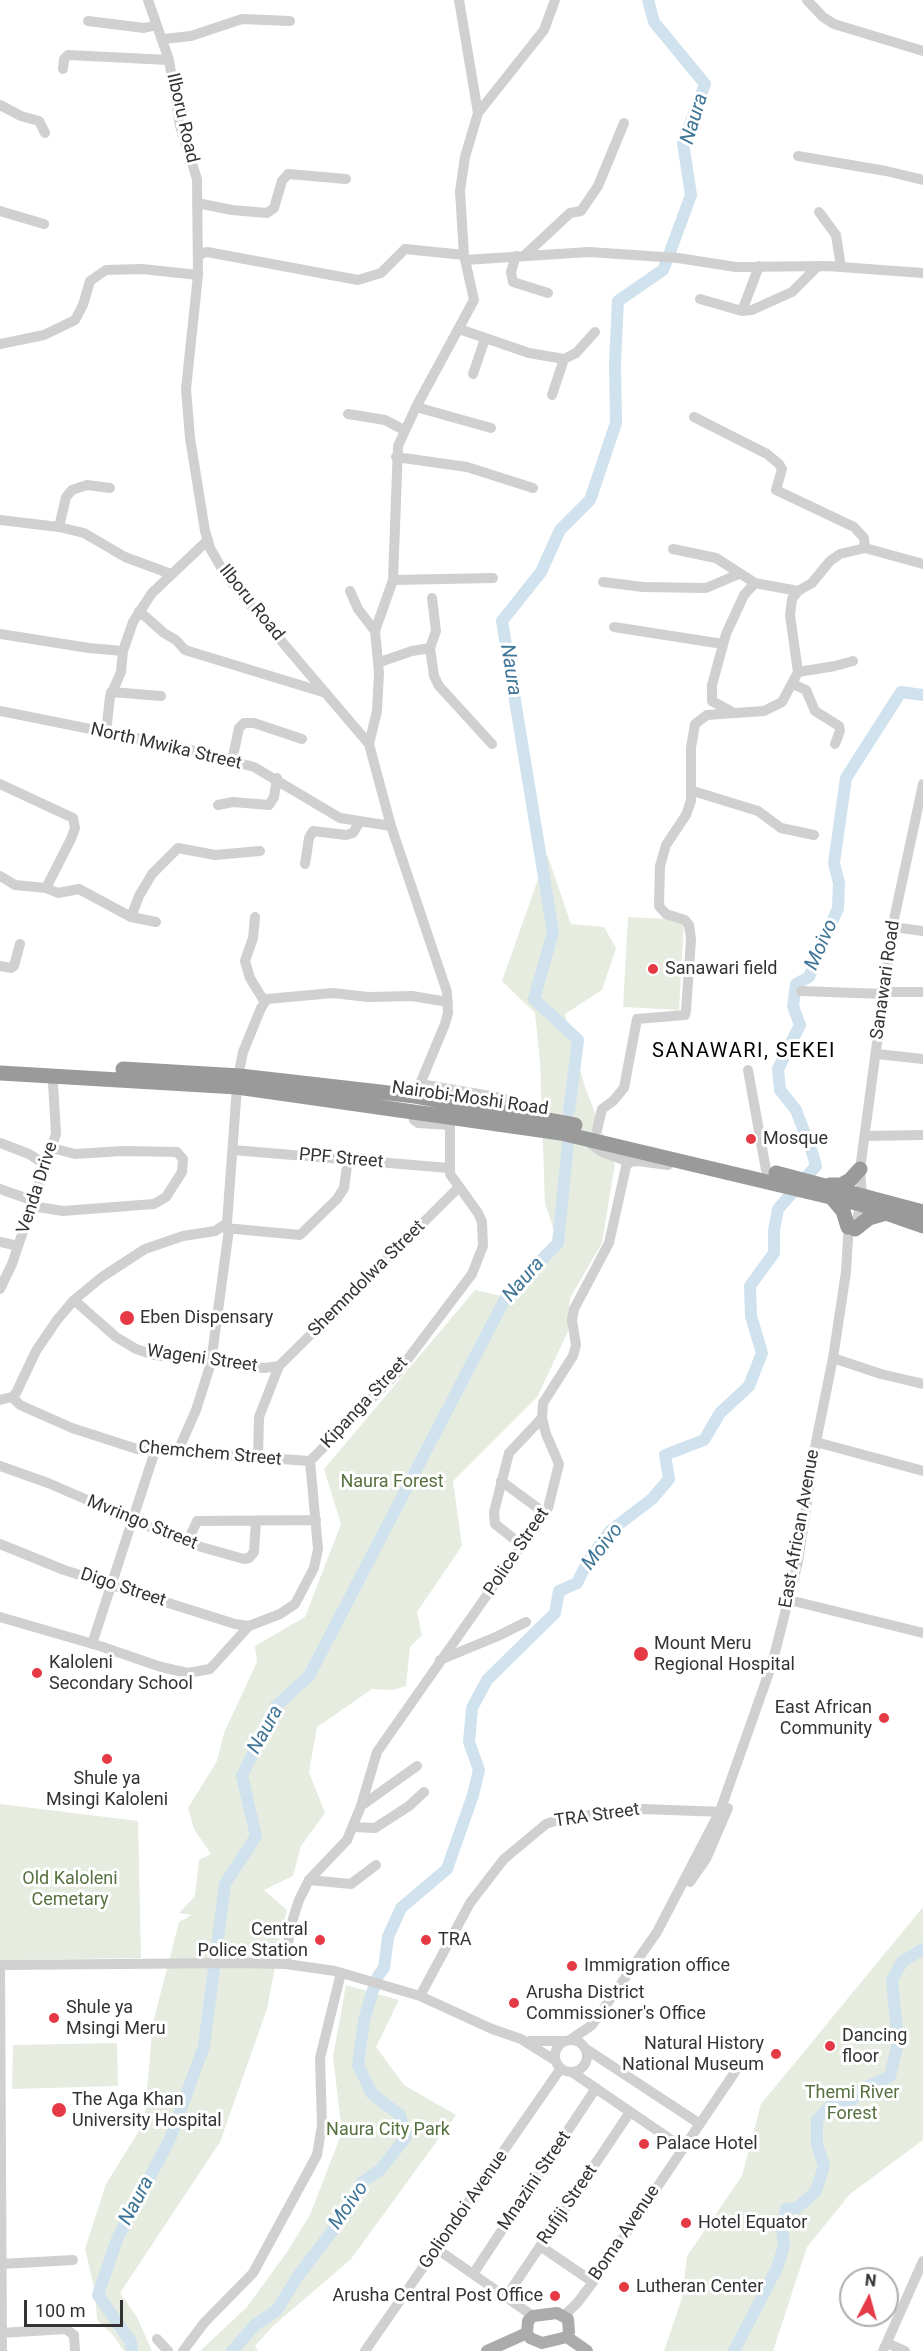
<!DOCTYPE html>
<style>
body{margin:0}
#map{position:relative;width:923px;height:2351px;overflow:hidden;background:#fff;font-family:Roboto,sans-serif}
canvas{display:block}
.north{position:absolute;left:839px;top:2267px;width:60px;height:60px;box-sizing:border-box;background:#fff;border:2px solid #adadad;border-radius:50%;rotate:6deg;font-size:16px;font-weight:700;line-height:24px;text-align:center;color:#333}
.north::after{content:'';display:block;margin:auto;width:21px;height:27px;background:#e63946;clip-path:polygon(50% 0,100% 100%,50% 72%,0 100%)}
.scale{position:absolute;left:24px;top:2300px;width:99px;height:27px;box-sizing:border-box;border:3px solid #333;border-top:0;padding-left:8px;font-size:18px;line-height:21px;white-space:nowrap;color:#333;-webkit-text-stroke:4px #fff;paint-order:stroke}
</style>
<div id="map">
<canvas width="923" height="2351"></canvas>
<div class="north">N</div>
<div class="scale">100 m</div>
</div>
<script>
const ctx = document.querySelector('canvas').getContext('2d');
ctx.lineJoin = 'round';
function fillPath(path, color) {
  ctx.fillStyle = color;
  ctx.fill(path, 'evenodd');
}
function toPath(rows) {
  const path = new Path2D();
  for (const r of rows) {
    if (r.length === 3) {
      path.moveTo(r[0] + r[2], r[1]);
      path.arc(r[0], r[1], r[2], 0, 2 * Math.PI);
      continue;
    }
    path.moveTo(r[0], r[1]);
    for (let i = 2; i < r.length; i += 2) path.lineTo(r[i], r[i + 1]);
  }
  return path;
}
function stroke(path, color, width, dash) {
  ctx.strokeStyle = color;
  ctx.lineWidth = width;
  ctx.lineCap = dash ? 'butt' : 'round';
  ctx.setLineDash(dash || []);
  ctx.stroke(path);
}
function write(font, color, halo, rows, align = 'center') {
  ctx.font = font + ' Roboto,sans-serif';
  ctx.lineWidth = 6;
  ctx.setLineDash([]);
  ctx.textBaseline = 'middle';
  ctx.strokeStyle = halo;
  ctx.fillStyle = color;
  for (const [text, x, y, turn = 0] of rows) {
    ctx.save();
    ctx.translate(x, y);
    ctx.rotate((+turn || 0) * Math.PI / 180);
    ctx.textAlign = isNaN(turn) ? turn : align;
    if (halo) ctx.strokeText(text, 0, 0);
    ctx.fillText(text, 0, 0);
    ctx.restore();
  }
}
fillPath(toPath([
 [547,854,571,924,604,927,616,948,602,990,565,1014,585,1087,615,1164,602,1243,570,1298,568,1331,538,1396,453,1481,462,1546,417,1612,422,1635,410,1647,406,1686,393,1690,372,1689,317,1727,309,1772,325,1813,301,1846,293,1876,264,1890,287,1910,283,1927,262,1931,282,1940,277,1956,267,2009,220,2142,120,2293,137,2317,152,2351,124,2351,113,2335,97,2320,95,2291,85,2249,106,2184,144,2123,153,2023,179,1922,192,1915,179,1913,195,1896,199,1860,211,1854,194,1829,188,1808,217,1761,224,1733,257,1662,255,1646,305,1617,341,1524,324,1469,475,1290,506,1297,558,1243,545,1203,540,1062,535,1013,502,981],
 [628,917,684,920,679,1010,623,1007],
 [0,1804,138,1821,141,1958,0,1960],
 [923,1907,923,2140,850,2194,807,2247,773,2351,664,2351,682,2298,687,2256,742,2176,761,2104],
 [346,1985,399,2000,376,2047,404,2085,456,2115,351,2259,273,2326,255,2346,258,2351,200,2351,247,2307,287,2252,310,2215,342,2132,333,2057],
 [117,2043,118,2086,12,2089,13,2045]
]), '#e6ecdf');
stroke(toPath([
 [648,0,654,22,705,84,683,143,691,195,670,252],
 [569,1111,578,1040,534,999,553,932,502,621,541,572,560,530,590,500,616,423,615,362,618,301,663,270,666,263],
 [807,1176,816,1166,813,1155,796,1110,780,1090,778,1069,800,1025,793,1006,796,984,809,977,838,908,839,883,834,863,846,778,901,692,923,695],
 [378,1976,384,1968,388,1937,401,1908,447,1869,473,1795,479,1770,469,1742,472,1708,487,1680,555,1613,559,1591,577,1583,588,1561,610,1531,652,1499,669,1479,665,1455,704,1440,720,1413,749,1386,762,1353,751,1316,750,1286,774,1253,774,1230,778,1209,793,1192],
 [132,2351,131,2342,98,2295,118,2237,170,2139,204,2046,225,1884,256,1836,242,1776,275,1707,309,1676,506,1297,558,1243,568,1143],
 [232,2351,255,2325,277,2310,298,2276,343,2217,361,2183,380,2170,406,2137,400,2115,372,2094,358,2065,364,2020,374,1987],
 [734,2351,777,2268,784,2246,782,2227,786,2209,797,2208,816,2191,824,2166,817,2144,817,2120,832,2104,852,2100,862,2089,890,2076,898,2043,892,1980,902,1962,923,1949]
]), '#cfe2ee', 12);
stroke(toPath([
 [148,0,169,60,180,126,197,179,198,275,186,389,190,438,205,531,210,548,226,576,369,744,391,826,447,992,448,1013,445,1024,415,1096],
 [807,0,823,17,834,24,923,51],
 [88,21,144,28,157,25],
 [163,39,191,36,242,19,290,21],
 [63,69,64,59,68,55,169,60],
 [0,105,21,116,39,121,45,133],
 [478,113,544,30,555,0],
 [798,156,886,171,923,180],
 [197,203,232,210,267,213,274,208,282,181,288,174,346,179],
 [0,211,44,224],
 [819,212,836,235,841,267],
 [198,255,207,252,358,280,381,273,405,249,464,255],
 [525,255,570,213,581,211,598,186,624,123],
 [516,256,511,272,513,282,548,293],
 [465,260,589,252,678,258,736,267,827,266,923,273],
 [700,299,742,311,752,310,792,292,818,266],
 [742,311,759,266],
 [459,329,529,353,564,359,576,353,595,332],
 [0,344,44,335,75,320,83,305,90,281,106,270,142,269,198,275],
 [473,374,485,339],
 [552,395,564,359],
 [416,407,491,428],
 [348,414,385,420,404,430],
 [694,417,767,454,779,464,782,469,776,490,854,527,864,538,865,548],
 [396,457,467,467,533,488],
 [0,520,59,527,84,533,125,557,171,574],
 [59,527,66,497,72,490,87,485,110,488],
 [673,549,716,558,755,583],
 [393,580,493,578],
 [603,582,643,587,706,588,739,574],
 [350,591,358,609,375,631],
 [139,611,164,633,176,640,185,650,326,693],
 [614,627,723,644],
 [0,634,89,648,123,651,133,622,152,593,208,540],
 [430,648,436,631,432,598],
 [380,662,412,651,430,648,434,676,439,686,492,744],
 [798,672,835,666,853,661],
 [793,684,806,690,815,711,839,726,840,731,835,744],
 [111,692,161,696],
 [0,711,180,747,254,767,340,818,391,826],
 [732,712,712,701,712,685,726,634,744,595,755,583,798,591],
 [106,732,110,697,121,672,123,651],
 [369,744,377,711,379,673,375,631,393,580,398,446,416,407,474,300,464,255,460,191,465,157,478,113,459,0],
 [232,761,239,728,244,723,254,723,302,739],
 [0,784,73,818,75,828,71,839,46,888],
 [693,791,758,811,781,828,814,835],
 [218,805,233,802,269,805,274,797,277,778],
 [305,864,309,838,313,831,346,835,353,833,359,823],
 [0,876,15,885,46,888,58,893,79,889,131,917,139,896,152,874,178,848,215,855,260,851],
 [131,917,156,922],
 [255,917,253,938,245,961,250,978,264,1001],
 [892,927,923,931],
 [0,966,11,968,14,966,20,944],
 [801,991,884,994],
 [884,992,923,992],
 [877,1054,923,1059],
 [240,1067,243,1052,261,1008,267,999,333,993,368,997,412,996,448,1002],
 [748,1070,766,1170],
 [420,1084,502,1098,518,1104,535,1117],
 [597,1130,602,1109,613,1101,624,1088,637,1019,685,1015,686,1011,691,939,689,925,685,920,666,914,659,906,660,866,666,845,686,815,691,801,691,748,695,724,707,715,764,711,782,702,798,672,790,615,792,599,798,591,812,583,830,561,840,554,865,548,923,564],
 [865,1136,923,1135],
 [588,1142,602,1152,629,1162],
 [0,1143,29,1154,46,1165],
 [233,1150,449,1168],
 [0,1189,34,1201],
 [32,1206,63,1211,154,1204,166,1197,182,1172,183,1159,177,1152,123,1151,75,1154,52,1148],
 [225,1228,300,1235,337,1199,344,1188,348,1159],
 [855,1229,862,1196,860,1169,893,924,923,784],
 [0,1242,18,1246],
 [0,1289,12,1264,56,1134,53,1083],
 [74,1300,116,1337,136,1349,154,1355,264,1368,279,1366,459,1187],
 [833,1358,881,1374,923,1384],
 [12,1397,20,1405,72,1428,137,1449,310,1461],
 [0,1400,12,1397,16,1393,36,1351,57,1320,74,1300,102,1277,145,1249,183,1236,215,1231,227,1223,237,1087],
 [816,1442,923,1471],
 [178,1451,196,1410,211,1363,229,1229],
 [258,1458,259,1417,279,1366],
 [0,1466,48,1483,187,1543,244,1559,249,1558,254,1552,256,1521],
 [501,1481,546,1514],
 [187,1543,197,1521,316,1520],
 [0,1544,64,1570,235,1624,249,1626],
 [523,1546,495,1524,494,1512,509,1453,542,1418],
 [789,1600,923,1633],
 [0,1617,100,1646,161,1667,188,1673,210,1669,249,1626,280,1614,295,1604,314,1568,318,1549,310,1461,398,1372,472,1274,483,1246,482,1222,478,1213,450,1174,450,1125,418,1123,414,1120,412,1110],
 [92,1644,155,1451],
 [440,1660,498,1636,526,1622],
 [361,1806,417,1766],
 [354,1827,375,1828,409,1806,424,1792],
 [309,1880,351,1884,376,1865],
 [690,1882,706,1859,728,1808],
 [286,1964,290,1928,299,1900,309,1880,347,1840,361,1806,377,1752,548,1508,559,1464,546,1434,542,1418,543,1403,573,1356,576,1345,572,1320,574,1309,609,1243,626,1167,629,1162,638,1161,668,1165],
 [0,1965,237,1963,286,1964,335,1971,420,1996,492,2029,521,2039,556,2061],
 [0,1965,2,2351],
 [420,1996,470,1903,504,1859,546,1824,564,1818,643,1809,724,1812],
 [570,2040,592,2025,657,1932,720,1811,772,1664,798,1562,816,1442,833,1358,846,1272,849,1222],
 [571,2056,16],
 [530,2041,565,2041],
 [586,2049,700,2124],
 [572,2072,683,2148],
 [540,2246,593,2282],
 [437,2249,533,2316],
 [1,2264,73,2260],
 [473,2274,596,2088],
 [506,2297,630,2112],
 [564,2316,578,2302,593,2282,737,2069],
 [0,2333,66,2329,74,2335,75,2351],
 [157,2339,168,2351],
 [887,2343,905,2351],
 [183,2351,204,2323,253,2273,317,2155,322,2125,320,2058,341,1973],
 [365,2351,561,2068],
 [883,2351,923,2261]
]), '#d0d0d0', 10);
stroke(toPath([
 [557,2313,568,2319,569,2332,567,2337,542,2343,530,2338,527,2333,528,2321,533,2316,557,2313],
 [567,2337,587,2351],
 [487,2351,527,2333]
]), '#ababab', 12);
stroke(toPath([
 [123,1069,240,1076,415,1096,575,1125],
 [0,1073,237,1087,561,1133,860,1204,923,1226],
 [776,1173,923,1212],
 [830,1185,841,1185,850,1180,860,1169],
 [832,1198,843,1211,848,1227],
 [855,1229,869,1218,886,1213]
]), '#9a9a9a', 15);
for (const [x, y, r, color] of [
 [653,969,6,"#e63946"],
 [751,1139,6,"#e63946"],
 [127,1318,8,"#e63946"],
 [641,1654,8,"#e63946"],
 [37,1673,6,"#e63946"],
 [884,1718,6,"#e63946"],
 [107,1759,6,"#e63946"],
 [320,1940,6,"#e63946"],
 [426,1940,6,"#e63946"],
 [572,1966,6,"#e63946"],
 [514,2003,6,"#e63946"],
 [54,2018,6,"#e63946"],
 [830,2046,6,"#e63946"],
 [776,2054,6,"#e63946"],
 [59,2110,8,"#e63946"],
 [644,2144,6,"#e63946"],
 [686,2223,6,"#e63946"],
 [624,2287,6,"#e63946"],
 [555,2296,6,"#e63946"]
]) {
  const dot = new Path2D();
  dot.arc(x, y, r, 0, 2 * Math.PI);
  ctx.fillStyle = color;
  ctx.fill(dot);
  stroke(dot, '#fff', 2);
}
write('18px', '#333', '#fff', [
 ["Ilboru Road",182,118,77],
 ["Ilboru Road",251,603,51],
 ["North Mwika Street",166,747,13],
 ["Sanawari Road",886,980,-82],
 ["Nairobi-Moshi Road",470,1099,8],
 ["PPF Street",341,1159,5],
 ["Venda Drive",38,1188,-72],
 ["Shemndolwa Street",367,1279,-45],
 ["Wageni Street",202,1359,8],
 ["Kipanga Street",365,1403,-47],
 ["Chemchem Street",210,1454,5],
 ["Mvringo Street",142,1523,22],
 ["East African Avenue",800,1529,-80],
 ["Police Street",517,1552,-56],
 ["Digo Street",123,1588,18],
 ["TRA Street",597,1816,-8],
 ["Mnazini Street",535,2181,-56],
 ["Rufiji Street",568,2205,-56],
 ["Goliondoi Avenue",464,2210,-55],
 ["Boma Avenue",625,2233,-56]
]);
write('18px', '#333', '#fff', [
 ["Sanawari field",665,969],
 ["Mosque",763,1139],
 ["Eben Dispensary",140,1318],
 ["Mount Meru",654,1644],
 ["Regional Hospital",654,1665],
 ["Kaloleni",49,1663],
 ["Secondary School",49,1684],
 ["East African",872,1708,"right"],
 ["Community",872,1729,"right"],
 ["Shule ya",107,1779,"center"],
 ["Msingi Kaloleni",107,1800,"center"],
 ["Central",308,1930,"right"],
 ["Police Station",308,1951,"right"],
 ["TRA",438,1940],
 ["Immigration office",584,1966],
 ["Arusha District",526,1993],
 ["Commissioner's Office",526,2014],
 ["Shule ya",66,2008],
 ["Msingi Meru",66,2029],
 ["Dancing",842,2036],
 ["floor",842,2057],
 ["Natural History",764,2044,"right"],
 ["National Museum",764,2065,"right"],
 ["The Aga Khan",72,2100],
 ["University Hospital",72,2121],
 ["Palace Hotel",656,2144],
 ["Hotel Equator",698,2223],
 ["Lutheran Center",636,2287],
 ["Arusha Central Post Office",543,2296,"right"]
], 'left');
write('18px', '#56703f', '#fff', [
 ["Naura Forest",392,1482],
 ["Old Kaloleni",70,1879],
 ["Cemetary",70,1900],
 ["Themi River",852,2093],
 ["Forest",852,2114],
 ["Naura City Park",388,2130]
]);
write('italic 20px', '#3f7597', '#fff', [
 ["Naura",695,119,-73],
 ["Naura",510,670,81],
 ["Moivo",822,945,-66],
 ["Naura",524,1280,-49],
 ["Moivo",603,1547,-52],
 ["Naura",266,1730,-61],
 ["Naura",137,2201,-62],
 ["Moivo",349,2206,-55]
]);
ctx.letterSpacing = '1.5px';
write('20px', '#000', '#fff', [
 ["SANAWARI, SEKEI",744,1052]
]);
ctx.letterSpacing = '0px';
</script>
